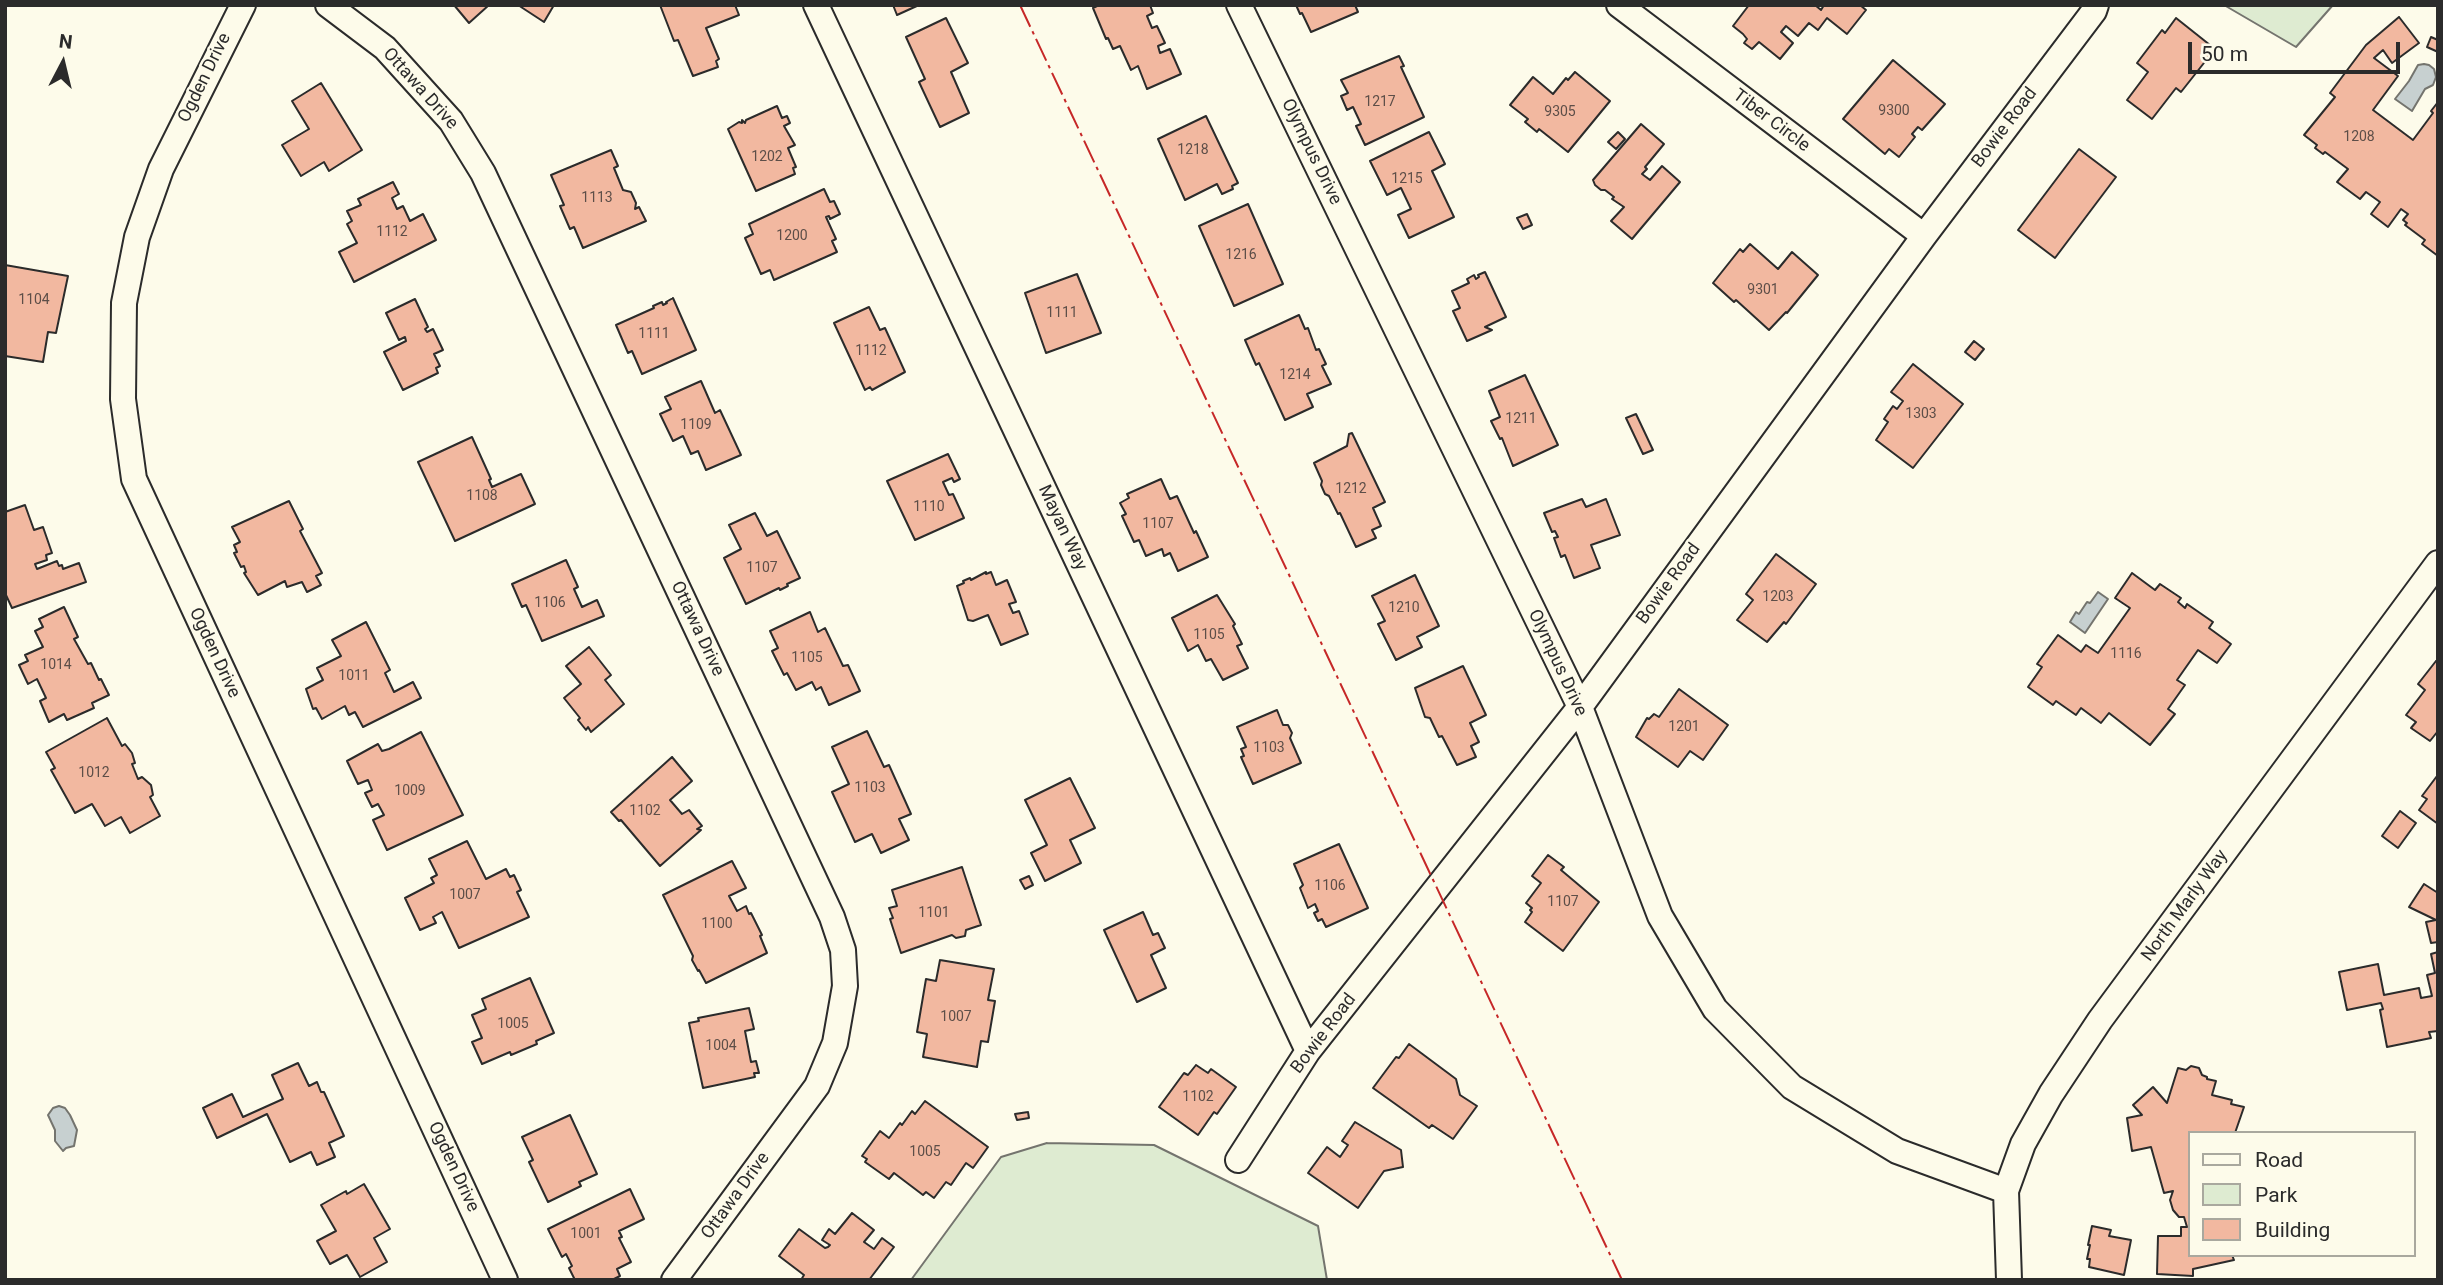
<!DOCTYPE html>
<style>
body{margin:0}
#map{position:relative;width:2443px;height:1285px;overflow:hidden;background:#fdfbea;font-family:Roboto,sans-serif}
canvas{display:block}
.frame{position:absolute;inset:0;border:7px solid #2b2b2b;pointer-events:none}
.legend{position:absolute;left:2188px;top:1131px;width:228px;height:126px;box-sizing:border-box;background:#fdfbea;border:2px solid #a9a89e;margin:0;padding:9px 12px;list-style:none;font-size:21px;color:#2b2b2b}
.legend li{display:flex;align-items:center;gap:14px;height:35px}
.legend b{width:35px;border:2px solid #a9a89e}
.north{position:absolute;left:28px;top:28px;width:70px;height:70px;-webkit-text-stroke:5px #fdfbea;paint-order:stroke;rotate:7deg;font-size:19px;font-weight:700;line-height:28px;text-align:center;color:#2b2b2b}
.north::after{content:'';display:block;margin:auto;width:24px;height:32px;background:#2b2b2b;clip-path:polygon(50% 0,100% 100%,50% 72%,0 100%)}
.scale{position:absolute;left:2188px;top:42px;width:212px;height:32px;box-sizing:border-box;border:4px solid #2b2b2b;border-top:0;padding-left:9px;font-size:21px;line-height:24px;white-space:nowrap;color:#2b2b2b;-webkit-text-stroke:5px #fdfbea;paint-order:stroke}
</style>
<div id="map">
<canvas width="2443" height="1285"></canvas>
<div class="frame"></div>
<ul class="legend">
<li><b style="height:9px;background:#fdfbea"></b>Road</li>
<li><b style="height:19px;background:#deebd1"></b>Park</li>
<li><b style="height:19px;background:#f2b8a0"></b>Building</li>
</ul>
<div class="north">N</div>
<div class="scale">50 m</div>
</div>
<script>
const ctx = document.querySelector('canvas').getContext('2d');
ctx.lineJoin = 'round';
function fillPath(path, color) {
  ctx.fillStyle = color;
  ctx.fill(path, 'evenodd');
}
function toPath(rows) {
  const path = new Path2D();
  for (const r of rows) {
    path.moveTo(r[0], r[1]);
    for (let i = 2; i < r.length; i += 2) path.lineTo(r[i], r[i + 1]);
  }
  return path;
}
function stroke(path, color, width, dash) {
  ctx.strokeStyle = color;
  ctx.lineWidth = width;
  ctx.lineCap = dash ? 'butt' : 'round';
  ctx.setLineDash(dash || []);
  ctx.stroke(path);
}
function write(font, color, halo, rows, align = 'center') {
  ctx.font = font + ' Roboto,sans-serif';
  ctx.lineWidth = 5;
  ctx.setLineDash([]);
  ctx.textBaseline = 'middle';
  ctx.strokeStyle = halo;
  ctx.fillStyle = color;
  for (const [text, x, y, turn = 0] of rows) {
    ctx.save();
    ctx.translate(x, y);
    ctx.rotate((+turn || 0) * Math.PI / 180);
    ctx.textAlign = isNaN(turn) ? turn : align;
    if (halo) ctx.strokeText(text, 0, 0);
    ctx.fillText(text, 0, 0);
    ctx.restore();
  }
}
const green = toPath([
 [2224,5,2333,5,2296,47,2224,5],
 [1047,1143,1154,1145,1318,1226,1327,1280,911,1280,1001,1157,1047,1143]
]);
fillPath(green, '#deebd1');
stroke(green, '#74746e', 2);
const water = toPath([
 [2424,64,2429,65,2434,69,2436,77,2433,85,2425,89,2412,111,2395,99,2409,81,2418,65,2424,64],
 [2098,592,2108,599,2085,633,2070,622,2076,612,2079,614,2087,602,2090,603,2098,592],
 [59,1106,65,1108,70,1115,77,1130,74,1146,66,1148,63,1151,55,1141,55,1130,48,1115,53,1108,59,1106]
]);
fillPath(water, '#c7d0d0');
stroke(water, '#74746e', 2);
const building = toPath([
 [454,5,489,5,469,23,454,5],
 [518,5,554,5,544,22,518,5],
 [660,5,735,5,739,15,706,28,719,59,716,61,718,67,693,76,678,40,674,41,660,5],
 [893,5,919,5,897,15,893,5],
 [1099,5,1150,5,1153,13,1147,16,1152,28,1157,26,1165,43,1158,46,1160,53,1170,49,1181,74,1147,89,1138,66,1131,70,1120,46,1113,49,1108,38,1106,39,1093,8,1099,5],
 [1296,5,1355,5,1358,12,1311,32,1302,13,1300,14,1296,5],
 [1749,5,1815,5,1821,10,1824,5,1860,5,1866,10,1847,34,1827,18,1818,30,1809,23,1798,36,1786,26,1781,32,1793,43,1780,59,1759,42,1752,49,1744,43,1747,39,1743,34,1733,26,1749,5],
 [2399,17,2419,43,2392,63,2383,50,2374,58,2398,76,2373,110,2413,140,2433,113,2431,111,2438,102,2438,256,2422,244,2425,240,2405,225,2407,223,2403,220,2408,214,2401,209,2388,227,2371,214,2380,202,2366,192,2360,199,2337,182,2348,169,2325,152,2323,154,2315,148,2317,145,2304,135,2335,97,2330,93,2366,45,2399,17],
 [946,18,968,63,951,72,969,113,940,127,919,82,925,79,906,37,946,18],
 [2176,18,2215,49,2181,92,2176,88,2152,119,2127,100,2148,72,2137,63,2162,30,2165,33,2176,18],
 [2431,37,2438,40,2438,52,2427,47,2431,37],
 [1399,56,1404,66,1401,67,1424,117,1365,145,1356,126,1361,124,1353,107,1347,110,1341,96,1348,93,1341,80,1399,56],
 [1893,60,1945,104,1922,130,1918,127,1912,134,1915,137,1899,157,1889,149,1885,154,1843,119,1893,60],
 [1575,72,1610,101,1568,152,1539,129,1537,132,1525,122,1528,119,1510,105,1533,77,1553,94,1566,78,1568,80,1575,72],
 [321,83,362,150,329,171,324,162,301,176,282,145,309,129,292,101,321,83],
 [777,106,782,118,787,116,790,123,784,126,795,145,788,148,796,167,793,168,795,174,756,191,728,129,739,122,742,123,742,120,745,123,746,120,777,106],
 [1206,116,1238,183,1232,186,1233,189,1222,194,1217,184,1185,200,1158,139,1206,116],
 [1641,124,1664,144,1645,167,1647,169,1642,174,1650,180,1662,166,1680,182,1632,239,1611,221,1624,207,1612,199,1614,197,1605,190,1601,190,1595,185,1593,180,1641,124],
 [1429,132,1445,164,1432,171,1454,217,1409,238,1398,215,1411,209,1401,188,1387,195,1370,161,1429,132],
 [1618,132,1625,139,1616,149,1608,142,1618,132],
 [2079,149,2116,177,2055,258,2018,230,2079,149],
 [611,150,618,166,614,168,623,190,631,192,636,203,635,209,639,207,646,221,583,248,574,227,570,229,560,206,564,205,551,175,611,150],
 [393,182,399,194,392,198,397,209,403,206,410,221,423,214,436,240,354,282,339,252,357,243,347,224,352,221,347,211,361,205,358,199,393,182],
 [824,189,830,202,834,201,840,214,830,219,829,216,826,217,836,239,832,241,837,252,774,280,770,270,761,274,745,238,753,234,749,224,824,189],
 [1248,204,1283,284,1234,306,1199,226,1248,204],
 [1527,214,1532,225,1523,229,1517,218,1527,214],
 [1750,244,1778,269,1792,252,1818,275,1787,313,1786,312,1769,330,1736,300,1734,302,1713,283,1740,249,1743,252,1750,244],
 [5,265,68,276,56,333,48,332,43,362,5,356,5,265],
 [1485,272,1506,317,1485,327,1492,330,1467,341,1453,311,1460,308,1452,291,1469,283,1467,279,1474,275,1476,279,1479,277,1478,275,1485,272],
 [1077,274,1101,333,1046,353,1025,293,1077,274],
 [673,298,696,350,642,374,632,351,628,353,616,325,654,308,653,306,662,302,663,305,667,303,666,302,673,298],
 [415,299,428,327,425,329,427,332,433,329,443,350,434,354,440,366,436,368,438,373,403,390,384,352,406,341,405,337,399,340,386,313,415,299],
 [869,307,880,330,885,328,905,372,872,390,870,387,865,390,834,323,869,307],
 [1299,315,1305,329,1308,328,1316,350,1319,349,1326,364,1322,366,1331,384,1307,394,1313,407,1285,420,1259,363,1256,365,1245,340,1299,315],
 [1974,341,1984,349,1975,360,1965,352,1974,341],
 [1913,364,1963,404,1913,468,1876,440,1888,422,1884,419,1893,406,1897,409,1903,401,1891,392,1913,364],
 [1525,375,1558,445,1513,466,1502,438,1500,439,1491,421,1500,417,1489,391,1525,375],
 [701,381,715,413,720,410,741,455,706,470,698,451,691,454,683,436,673,441,660,414,671,409,665,397,701,381],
 [1636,414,1653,450,1643,454,1626,418,1636,414],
 [1352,433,1385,502,1373,508,1381,526,1372,530,1376,538,1356,547,1340,513,1338,514,1329,496,1325,494,1321,485,1322,481,1314,463,1347,446,1349,434,1352,433],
 [472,437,491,479,489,480,492,487,521,474,535,504,455,541,418,462,472,437],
 [948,454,960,479,954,482,952,478,943,482,949,495,953,494,964,518,915,540,887,481,948,454],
 [1161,479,1170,499,1177,496,1194,533,1196,531,1208,557,1178,571,1170,553,1164,556,1162,549,1146,556,1139,540,1134,542,1122,516,1126,514,1120,503,1129,498,1127,494,1161,479],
 [1582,499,1586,507,1606,499,1620,535,1591,545,1600,568,1574,578,1565,555,1561,557,1554,538,1558,537,1555,531,1552,532,1544,513,1582,499],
 [289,501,303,529,300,531,322,573,316,576,321,585,307,592,302,582,287,587,285,581,258,595,244,573,246,572,244,566,241,567,234,553,237,552,234,545,240,542,232,527,289,501],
 [25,505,34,530,43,527,52,553,46,555,47,560,35,564,37,569,57,561,59,566,62,565,63,569,79,563,86,582,12,608,5,593,5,512,25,505],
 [755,513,767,536,777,531,800,578,787,584,788,586,780,590,779,588,746,604,724,558,741,549,729,525,755,513],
 [1776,554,1816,584,1786,624,1784,622,1767,642,1737,620,1753,600,1746,594,1776,554],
 [566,560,578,587,574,589,582,607,597,600,604,616,542,641,526,605,522,607,512,584,566,560],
 [986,572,986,574,991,572,996,585,1007,580,1016,602,1009,604,1013,613,1019,611,1028,634,1001,645,988,615,973,621,968,620,957,586,964,583,963,581,970,578,971,580,986,572],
 [2132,573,2155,590,2160,584,2181,598,2178,602,2185,608,2187,604,2213,622,2209,628,2231,644,2217,663,2198,650,2177,680,2185,685,2168,709,2175,714,2150,745,2109,713,2101,723,2081,708,2076,715,2056,701,2053,705,2028,687,2042,667,2037,664,2058,635,2081,652,2086,645,2098,653,2130,608,2115,598,2132,573],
 [1415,575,1439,626,1417,637,1422,647,1396,660,1378,624,1385,621,1372,596,1415,575],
 [1217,595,1235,624,1233,626,1242,644,1237,646,1248,668,1223,680,1211,659,1206,661,1198,645,1188,651,1172,618,1217,595],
 [64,607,78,637,74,639,88,664,91,663,99,680,101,679,109,695,92,703,94,708,67,720,64,714,49,722,40,701,46,698,37,679,28,684,19,665,28,661,25,655,43,647,35,631,43,627,39,619,64,607],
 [810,612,818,632,825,628,843,666,848,665,860,691,829,705,821,687,816,690,812,682,796,690,787,673,784,675,772,651,778,648,770,631,810,612],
 [366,622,390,670,385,673,394,692,413,682,421,698,363,727,355,712,349,715,345,706,322,719,316,708,313,709,306,689,323,680,317,668,341,656,332,640,366,622],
 [589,647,611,675,605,680,624,704,591,732,588,727,586,730,578,720,580,718,564,698,581,684,566,666,589,647],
 [2436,661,2438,663,2438,731,2430,741,2411,728,2416,722,2406,715,2425,690,2418,684,2436,661],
 [1463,666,1486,715,1470,723,1479,742,1471,746,1476,757,1457,765,1442,736,1439,737,1430,718,1425,717,1415,688,1463,666],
 [1679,689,1728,725,1703,760,1690,751,1678,767,1636,737,1647,718,1649,719,1654,714,1659,717,1679,689],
 [1277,710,1283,725,1288,725,1292,733,1290,738,1301,763,1253,784,1241,757,1244,756,1241,749,1246,747,1237,727,1277,710],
 [107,718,122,746,125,744,132,753,135,763,132,764,138,779,142,777,151,785,153,795,150,797,160,816,130,833,121,817,105,826,92,804,75,813,51,770,55,768,46,752,107,718],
 [867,731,884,767,889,765,911,814,899,819,909,840,881,853,872,834,855,842,832,792,849,784,832,747,867,731],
 [421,732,463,815,387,850,373,820,384,815,378,804,372,807,365,793,372,790,368,780,358,784,347,761,378,744,382,751,389,749,421,732],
 [672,757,692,781,670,800,682,814,689,810,702,826,697,829,701,830,660,866,621,820,619,821,611,812,672,757],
 [2437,776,2438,777,2438,824,2419,810,2427,799,2422,796,2437,776],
 [1070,778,1095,828,1070,840,1081,863,1045,881,1031,853,1047,845,1025,800,1070,778],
 [2400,811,2416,823,2398,848,2382,836,2400,811],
 [467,841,486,879,506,869,510,877,514,875,521,890,517,892,529,917,459,948,442,912,433,917,436,923,420,930,405,898,434,883,431,878,437,875,429,859,467,841],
 [1339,844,1368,908,1326,927,1322,919,1318,921,1314,913,1318,911,1315,904,1308,908,1300,888,1303,885,1294,864,1339,844],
 [1548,855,1564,867,1561,870,1599,902,1563,951,1525,922,1532,912,1530,910,1532,908,1526,903,1541,883,1532,876,1548,855],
 [732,861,746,888,729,896,737,911,746,906,749,914,751,913,762,935,760,936,767,953,706,983,699,970,698,971,692,960,693,956,663,895,732,861],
 [962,867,981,925,966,930,965,936,956,938,952,935,901,953,890,919,893,918,889,908,897,906,892,890,962,867],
 [1029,876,1033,885,1025,889,1020,880,1029,876],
 [2424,884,2438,893,2438,942,2431,943,2426,922,2436,920,2409,907,2424,884],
 [1143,912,1153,935,1158,933,1165,948,1151,955,1166,988,1137,1002,1104,930,1143,912],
 [2438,952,2438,1031,2429,1032,2431,1038,2387,1047,2380,1010,2383,1009,2381,1003,2347,1010,2339,972,2378,964,2384,995,2419,988,2421,998,2432,996,2427,975,2435,973,2431,954,2438,952],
 [940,960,994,969,988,1000,995,1001,988,1042,981,1041,977,1067,923,1057,927,1034,917,1032,926,979,936,981,940,960],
 [530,978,554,1033,536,1041,537,1044,511,1055,510,1052,482,1064,472,1042,482,1038,472,1015,486,1009,482,999,530,978],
 [749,1008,754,1029,745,1031,751,1062,756,1061,759,1073,754,1073,755,1077,703,1088,689,1023,699,1021,698,1018,749,1008],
 [1409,1044,1456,1079,1460,1095,1477,1106,1453,1139,1432,1125,1429,1128,1373,1088,1396,1057,1399,1058,1409,1044],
 [298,1063,309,1086,317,1082,321,1092,324,1092,344,1136,329,1143,335,1157,317,1165,311,1152,290,1162,267,1114,217,1138,203,1108,232,1094,243,1117,283,1099,272,1075,298,1063],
 [1196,1065,1208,1073,1211,1069,1236,1087,1217,1114,1214,1112,1198,1135,1159,1107,1184,1073,1188,1075,1196,1065],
 [2191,1066,2199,1068,2202,1075,2207,1077,2207,1079,2216,1081,2212,1095,2232,1100,2231,1104,2244,1107,2235,1133,2189,1133,2189,1255,2232,1255,2234,1260,2193,1269,2193,1276,2157,1274,2158,1236,2181,1236,2181,1227,2187,1227,2184,1217,2179,1217,2173,1210,2170,1200,2173,1191,2164,1193,2151,1147,2132,1151,2127,1118,2142,1115,2133,1105,2153,1087,2167,1103,2178,1068,2186,1070,2191,1066],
 [925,1101,988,1147,973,1168,966,1163,951,1185,946,1182,934,1198,926,1192,923,1195,894,1173,889,1179,865,1162,867,1159,862,1156,880,1131,889,1138,900,1123,902,1125,912,1111,915,1114,925,1101],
 [1028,1112,1029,1118,1017,1120,1015,1114,1028,1112],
 [570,1115,597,1174,579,1182,581,1186,548,1202,529,1162,533,1160,522,1137,570,1115],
 [1355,1122,1401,1150,1403,1167,1384,1171,1358,1208,1308,1173,1327,1147,1340,1157,1348,1145,1342,1141,1355,1122],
 [364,1184,390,1229,374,1238,387,1262,360,1277,347,1255,330,1264,317,1241,336,1231,321,1205,346,1191,347,1194,364,1184],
 [630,1189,644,1219,619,1231,622,1237,619,1238,631,1262,617,1269,620,1276,612,1280,575,1280,569,1268,572,1266,566,1254,562,1257,548,1229,630,1189],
 [852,1213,874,1230,864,1242,874,1249,882,1238,894,1247,869,1280,801,1280,804,1275,779,1256,799,1229,825,1248,828,1247,830,1245,822,1240,829,1229,835,1234,852,1213],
 [2092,1226,2111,1230,2109,1236,2131,1240,2124,1275,2089,1267,2090,1259,2087,1259,2090,1245,2088,1245,2092,1226]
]);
fillPath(building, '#f2b8a0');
stroke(building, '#2b2b2b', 2);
const street = toPath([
 [243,5,161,169,137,237,124,303,123,399,134,479,505,1280],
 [328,5,385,48,451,121,483,173,832,917,843,950,845,986,835,1043,817,1086,674,1280],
 [816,5,1308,1051],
 [1239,5,1580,707,1660,916,1715,1009,1792,1087,1897,1151,2006,1191],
 [1619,5,1924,236],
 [1238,1160,1308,1051,1580,707,1924,236,2094,11,2096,5],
 [2009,1280,2006,1191,2023,1144,2051,1094,2100,1020,2438,563]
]);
stroke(street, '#2b2b2b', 28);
stroke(street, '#fdfbea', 24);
stroke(toPath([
 [1020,5,1622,1280]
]), '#c62828', 2, [24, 5, 3.5, 5]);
write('14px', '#5d4e48', null, [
 ["1217",1380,102],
 ["9300",1894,111],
 ["9305",1560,112],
 ["1208",2359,137],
 ["1218",1193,150],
 ["1202",767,157],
 ["1215",1407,179],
 ["1113",597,198],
 ["1112",392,232],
 ["1200",792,236],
 ["1216",1241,255],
 ["9301",1763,290],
 ["1104",34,300],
 ["1111",1062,313],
 ["1111",654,334],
 ["1112",871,351],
 ["1214",1295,375],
 ["1303",1921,414],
 ["1211",1521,419],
 ["1109",696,425],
 ["1212",1351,489],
 ["1108",482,496],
 ["1110",929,507],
 ["1107",1158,524],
 ["1107",762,568],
 ["1203",1778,597],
 ["1106",550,603],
 ["1210",1404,608],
 ["1105",1209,635],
 ["1116",2126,654],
 ["1105",807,658],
 ["1014",56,665],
 ["1011",354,676],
 ["1201",1684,727],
 ["1103",1269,748],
 ["1012",94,773],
 ["1103",870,788],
 ["1009",410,791],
 ["1102",645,811],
 ["1106",1330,886],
 ["1007",465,895],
 ["1107",1563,902],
 ["1101",934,913],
 ["1100",717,924],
 ["1007",956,1017],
 ["1005",513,1024],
 ["1004",721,1046],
 ["1102",1198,1097],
 ["1005",925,1152],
 ["1001",586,1234]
]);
write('18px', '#2b2b2b', '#fdfbea', [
 ["Ogden Drive",205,78,-64],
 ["Ottawa Drive",420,89,48],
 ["Tiber Circle",1771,121,37],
 ["Bowie Road",2005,128,-53],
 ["Olympus Drive",1311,152,64],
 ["Mayan Way",1062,528,65],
 ["Bowie Road",1669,584,-54],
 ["Ottawa Drive",697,629,65],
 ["Ogden Drive",214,653,65],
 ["Olympus Drive",1557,663,65],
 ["North Marly Way",2185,906,-54],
 ["Bowie Road",1324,1034,-53],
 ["Ogden Drive",453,1167,65],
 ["Ottawa Drive",736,1196,-54]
]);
</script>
